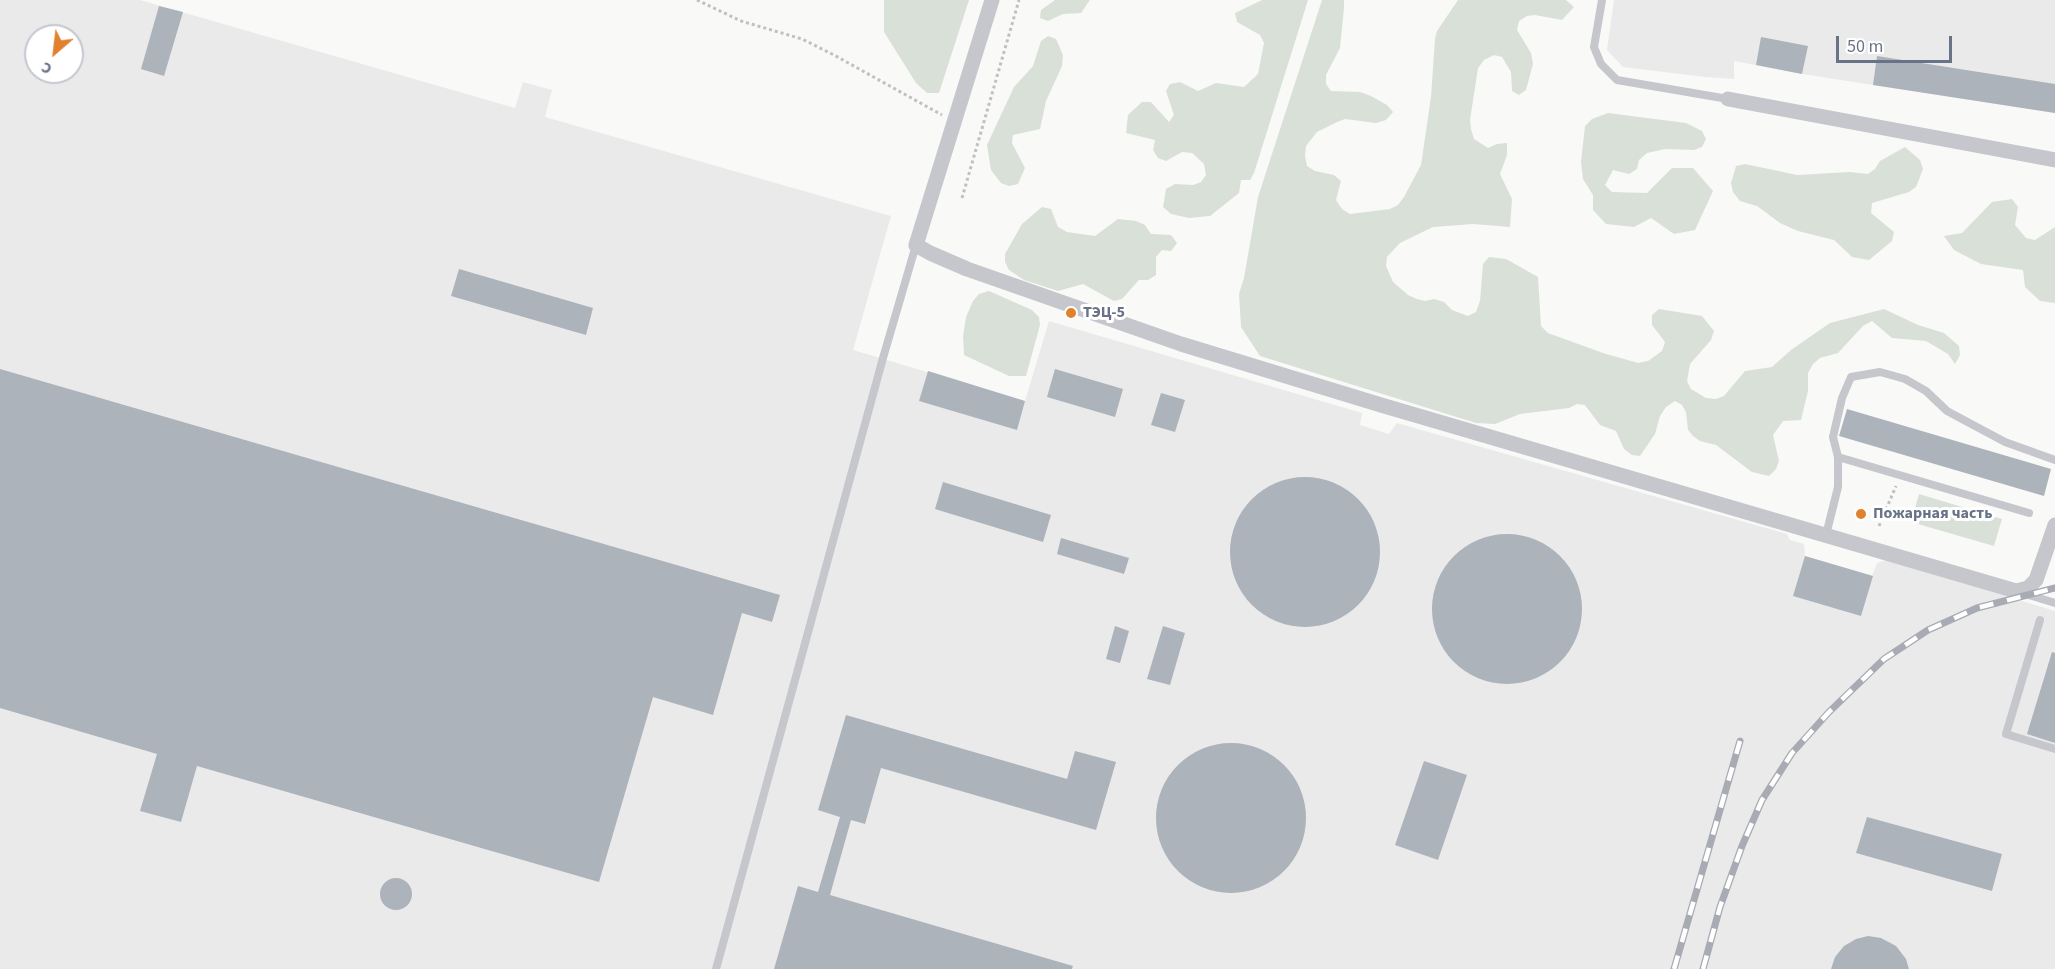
<!DOCTYPE html>
<meta charset="utf-8">
<style>
body{margin:0}
#map{position:relative;width:2055px;height:969px;overflow:hidden;background:#f9f9f7;font-family:"Source Sans 3",sans-serif}
canvas{display:block}
.north{position:absolute;left:24px;top:24px;width:60px;height:60px;box-sizing:border-box;background:#fff;border:2px solid #c3c7cf;border-radius:50%;rotate:208deg;font-size:16px;font-weight:700;line-height:24px;text-align:center;color:#697387}
.north::after{content:'';display:block;margin:auto;width:21px;height:27px;background:#e1802f;clip-path:polygon(50% 0,100% 100%,50% 72%,0 100%)}
.scale{position:absolute;left:1836px;top:36px;width:116px;height:27px;box-sizing:border-box;border:3px solid #697387;border-top:0;padding-left:8px;font-size:18px;line-height:21px;white-space:nowrap;color:#697387;-webkit-text-stroke:4px #fff;paint-order:stroke}
</style>
<div id="map">
<canvas width="2055" height="969"></canvas>
<div class="north">С</div>
<div class="scale">50 m</div>
</div>
<script>
const ctx = document.querySelector('canvas').getContext('2d');
ctx.lineJoin = 'round';
function fillPath(path, color) {
  ctx.fillStyle = color;
  ctx.fill(path, 'evenodd');
}
function toPath(rows) {
  const path = new Path2D();
  for (const r of rows) {
    if (r.length === 3) {
      path.moveTo(r[0] + r[2], r[1]);
      path.arc(r[0], r[1], r[2], 0, 2 * Math.PI);
      continue;
    }
    path.moveTo(r[0], r[1]);
    for (let i = 2; i < r.length; i += 2) path.lineTo(r[i], r[i + 1]);
  }
  return path;
}
function stroke(path, color, width, dash) {
  ctx.strokeStyle = color;
  ctx.lineWidth = width;
  ctx.lineCap = dash ? 'butt' : 'round';
  ctx.setLineDash(dash || []);
  ctx.stroke(path);
}
function write(font, color, halo, rows, align = 'center') {
  ctx.font = font + ' "Source Sans 3",sans-serif';
  ctx.lineWidth = 6;
  ctx.setLineDash([]);
  ctx.textBaseline = 'middle';
  ctx.strokeStyle = halo;
  ctx.fillStyle = color;
  for (const [text, x, y, turn = 0] of rows) {
    ctx.save();
    ctx.translate(x, y);
    ctx.rotate((+turn || 0) * Math.PI / 180);
    ctx.textAlign = isNaN(turn) ? turn : align;
    if (halo) ctx.strokeText(text, 0, 0);
    ctx.fillText(text, 0, 0);
    ctx.restore();
  }
}
fillPath(toPath([
 [0,0,140,0,515,108,523,82,552,90,545,117,891,216,853,350,1025,401,1049,321,1362,413,1360,425,1389,434,1397,423,1787,534,1790,540,1804,544,1805,556,1872,576,1877,563,1887,560,2055,611,2055,969,0,969],
 [36,36,72,36,72,72,36,72],
 [1614,0,2055,0,2055,113,1802,74,1734,61,1734,79,1705,77,1623,67,1607,50]
]), '#eaeaea');
fillPath(toPath([
 [884,0,969,0,939,93,927,93,916,83,884,32],
 [1055,0,1090,0,1081,13,1063,14,1048,21,1040,18,1041,10],
 [1262,0,1308,0,1254,173,1250,180,1241,180,1239,193,1210,216,1189,218,1171,214,1163,207,1166,189,1175,184,1193,185,1201,182,1206,175,1204,164,1192,153,1182,152,1166,161,1158,158,1153,150,1155,140,1126,133,1128,115,1142,102,1151,102,1169,122,1174,115,1166,91,1170,84,1180,82,1198,91,1216,83,1244,87,1258,74,1264,43,1260,35,1237,22,1235,13],
 [1322,0,1344,0,1344,8,1340,48,1326,75,1326,84,1331,91,1360,92,1371,96,1387,105,1393,112,1386,120,1376,123,1345,119,1337,122,1317,132,1306,146,1305,156,1307,166,1315,171,1334,175,1341,181,1336,200,1342,209,1350,214,1390,209,1398,205,1404,197,1421,165,1431,97,1435,39,1437,31,1458,0,1566,0,1574,7,1562,20,1535,15,1527,16,1519,21,1517,30,1531,53,1533,64,1526,90,1519,95,1512,91,1511,72,1502,57,1494,55,1484,60,1478,68,1470,120,1471,129,1474,139,1488,148,1497,144,1507,143,1507,155,1500,174,1512,199,1510,227,1473,224,1433,227,1400,243,1387,257,1386,266,1393,282,1408,295,1417,299,1425,301,1434,299,1444,302,1452,310,1468,316,1476,312,1480,301,1483,264,1489,257,1506,259,1538,277,1541,326,1548,333,1603,353,1638,363,1648,361,1662,351,1665,342,1652,325,1652,315,1659,309,1702,316,1714,331,1711,340,1690,364,1687,381,1691,389,1706,398,1716,399,1724,396,1745,371,1772,367,1791,350,1830,323,1884,309,1918,325,1944,333,1959,346,1960,355,1955,364,1948,354,1926,341,1892,338,1872,321,1863,326,1838,353,1820,358,1813,364,1808,373,1808,391,1801,420,1783,421,1773,435,1779,461,1776,469,1769,476,1752,472,1716,445,1700,441,1693,436,1688,430,1686,412,1682,405,1675,401,1666,407,1660,416,1655,434,1640,456,1632,455,1624,449,1616,431,1600,425,1585,405,1577,404,1569,408,1520,414,1495,424,1476,423,1260,356,1241,327,1239,294,1244,278,1258,197],
 [1048,36,1056,39,1063,55,1062,66,1046,101,1040,129,1013,135,1012,143,1025,168,1018,184,1009,186,1001,183,991,170,987,145,1014,87,1033,66,1041,41],
 [1608,113,1686,123,1702,131,1706,139,1702,147,1694,150,1665,149,1647,153,1639,160,1637,169,1629,174,1613,170,1605,185,1612,192,1647,193,1672,168,1693,168,1713,191,1695,230,1674,234,1651,218,1634,227,1606,224,1593,210,1593,195,1583,179,1581,162,1585,126,1592,119],
 [1905,147,1920,160,1923,169,1916,187,1909,192,1872,203,1871,213,1894,232,1892,241,1869,260,1852,257,1834,240,1798,231,1780,223,1757,206,1740,201,1733,192,1731,183,1736,166,1745,164,1797,175,1850,172,1868,174,1875,169,1880,161],
 [2012,199,2018,207,2015,225,2026,238,2035,240,2055,227,2055,303,2040,301,2025,287,2023,270,1981,264,1954,250,1944,236,1962,233,1992,202],
 [1042,207,1051,209,1058,227,1067,232,1095,236,1118,219,1136,221,1145,225,1151,234,1171,235,1177,243,1171,251,1162,250,1156,257,1156,275,1148,280,1139,280,1122,299,1114,301,1083,284,1058,291,1024,280,1009,270,1005,262,1005,254,1022,224],
 [989,291,1032,310,1039,317,1040,325,1026,376,1009,376,964,355,963,336,966,317,973,301,979,294],
 [1919,494,2002,519,1994,546,1911,522]
]), '#d9e0d8');
fillPath(toPath([
 [159,6,183,12,164,76,141,69],
 [1761,37,1808,46,1802,74,1756,65],
 [1877,56,2055,84,2055,113,1873,85],
 [459,269,593,308,586,335,451,296],
 [0,369,780,595,772,622,742,613,713,715,653,697,599,882,197,766,181,822,140,811,157,754,0,708],
 [1055,369,1123,389,1115,417,1047,397],
 [928,371,1025,401,1017,430,919,401],
 [1161,393,1185,400,1175,432,1151,425],
 [1847,409,2051,469,2044,496,1839,436],
 [1305,552,75],
 [943,482,1051,515,1043,542,935,509],
 [1507,609,75],
 [1061,538,1129,558,1124,574,1057,554],
 [1805,556,1873,576,1861,616,1793,596],
 [1115,626,1129,631,1120,663,1106,659],
 [1163,626,1185,633,1170,685,1147,679],
 [2052,652,2055,653,2055,743,2027,734],
 [846,715,1067,779,1075,751,1116,762,1096,830,881,768,865,824,851,820,830,895,1073,966,1072,969,774,969,798,886,818,892,840,817,818,810],
 [1231,818,75],
 [1424,761,1467,775,1438,860,1395,845],
 [1867,817,2002,854,1992,891,1856,853],
 [396,894,16],
 [1868,936,1881,938,1896,946,1906,959,1909,969,1831,969,1835,957,1844,946,1856,939]
]), '#adb3bb');
stroke(toPath([
 [697,0,741,21,802,39,834,55,942,115],
 [962,198,1019,0],
 [1879,526,1896,486]
]), '#bfc0c3', 3, [3, 3]);
stroke(toPath([
 [1602,0,1594,47,1601,64,1617,80,1728,99],
 [1838,457,2029,513],
 [1826,535,1838,487,1838,457,1833,437,1842,398,1851,377,1880,372,1905,379,1926,391,1947,411,2005,442,2055,460],
 [2022,593,2055,603],
 [2040,620,2006,734,2055,749],
 [716,969,883,358,916,245]
]), '#c5c7cc', 8);
stroke(toPath([
 [992,0,916,245,930,253,967,269,1181,344,1381,405,2016,591,2028,588,2036,580,2055,525],
 [1728,99,2055,160]
]), '#c5c7cc', 15);
const rail = toPath([
 [1674,969,1740,741],
 [1703,969,1720,907,1742,846,1762,800,1792,753,1829,712,1884,659,1928,630,1977,608,2055,588]
]);
stroke(rail, '#a8abb3', 7);
stroke(rail, '#fff', 4.5, [14]);
for (const [x, y, r, color] of [
 [1071,313,6,"#e1802f"],
 [1861,514,6,"#e1802f"]
]) {
  const dot = new Path2D();
  dot.arc(x, y, r, 0, 2 * Math.PI);
  ctx.fillStyle = color;
  ctx.fill(dot);
  stroke(dot, '#fff', 2);
}
write('bold 16px', '#697387', '#fff', [
 ["ТЭЦ-5",1083,313],
 ["Пожарная часть",1873,514]
], 'left');
</script>
